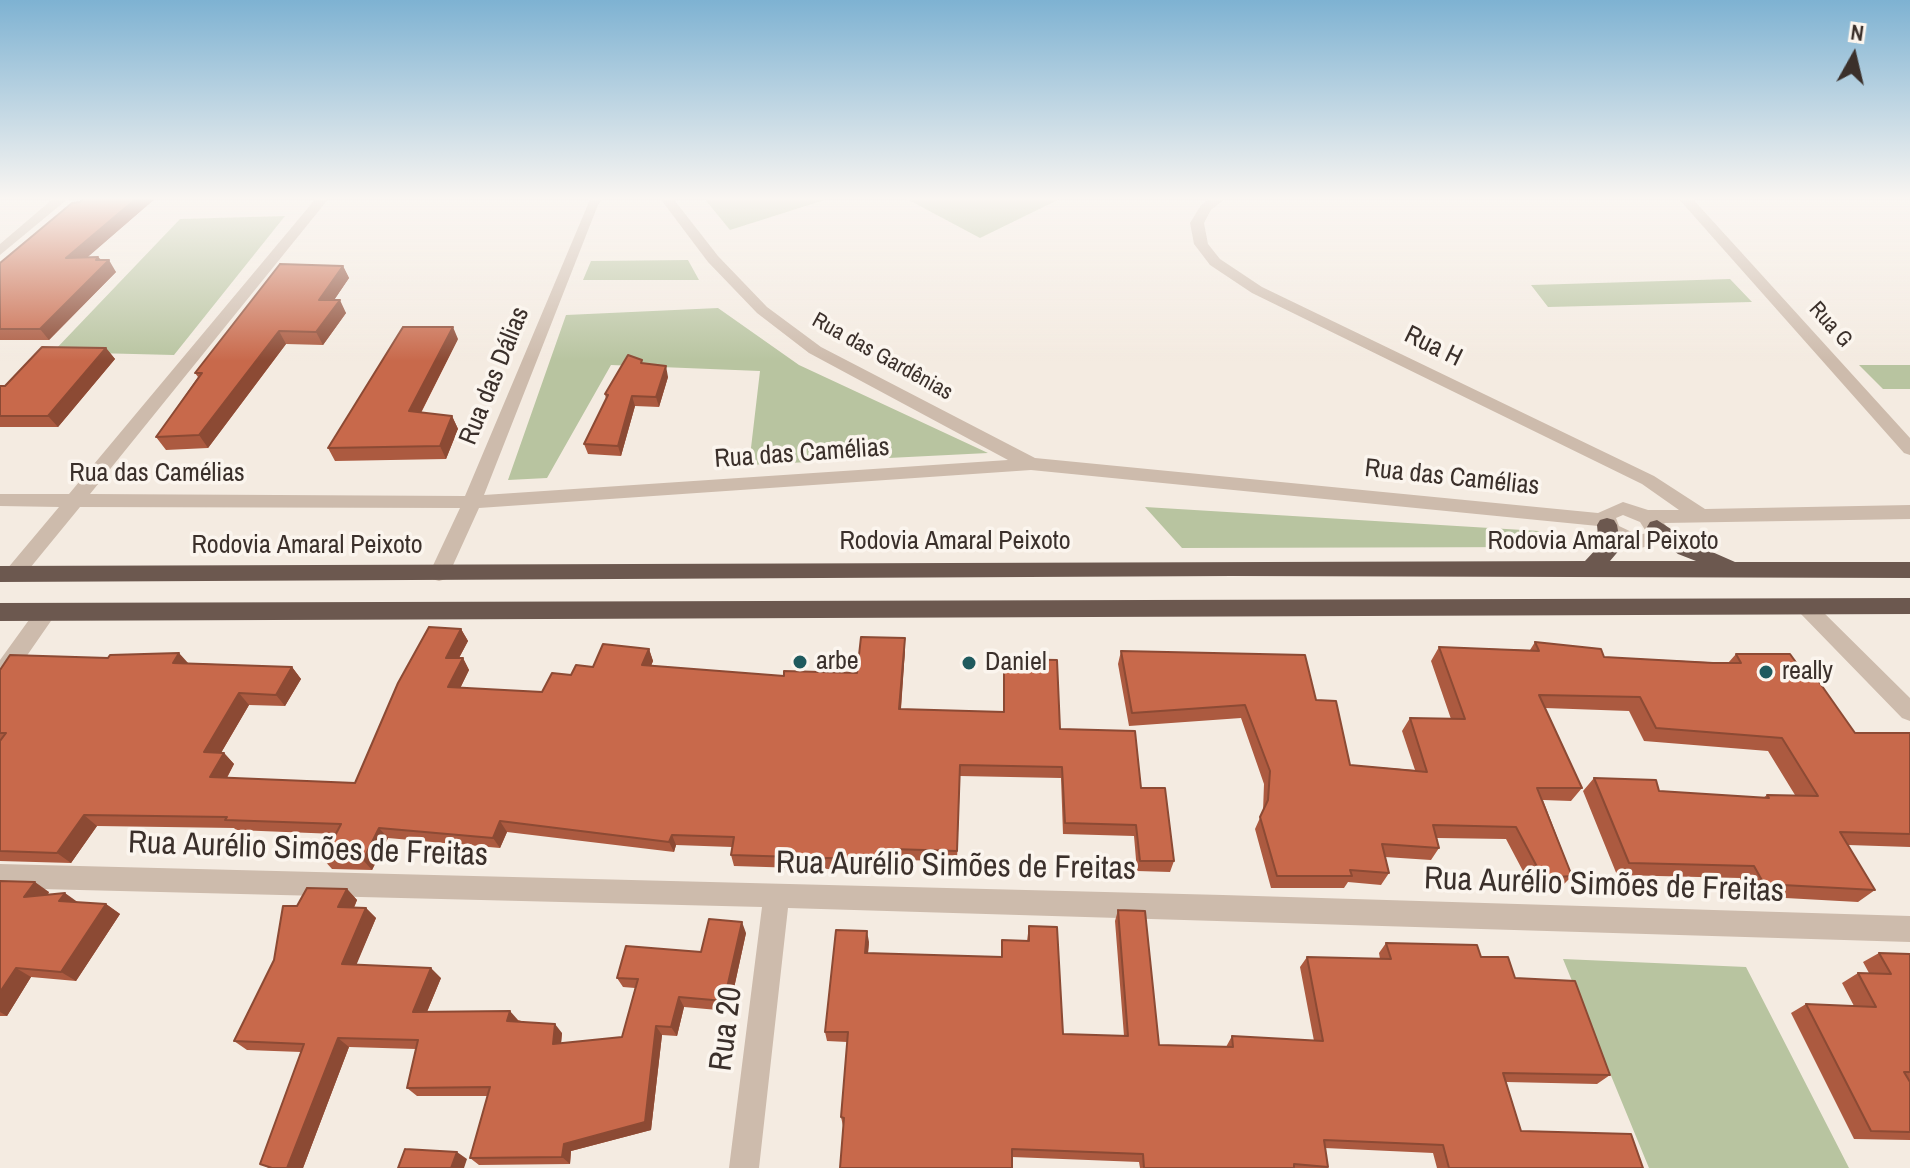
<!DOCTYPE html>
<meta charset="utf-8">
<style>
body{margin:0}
#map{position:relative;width:1910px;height:1168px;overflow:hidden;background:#f4ebe1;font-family:"Archivo Narrow",sans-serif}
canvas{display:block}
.north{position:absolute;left:1814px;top:16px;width:80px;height:80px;-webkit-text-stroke:6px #fbf5ee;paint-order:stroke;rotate:8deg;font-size:22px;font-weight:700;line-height:32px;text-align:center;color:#3b302b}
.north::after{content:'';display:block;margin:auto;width:28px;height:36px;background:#3b302b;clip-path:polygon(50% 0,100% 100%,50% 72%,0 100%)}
</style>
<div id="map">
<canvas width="1910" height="1168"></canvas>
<div class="north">N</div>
</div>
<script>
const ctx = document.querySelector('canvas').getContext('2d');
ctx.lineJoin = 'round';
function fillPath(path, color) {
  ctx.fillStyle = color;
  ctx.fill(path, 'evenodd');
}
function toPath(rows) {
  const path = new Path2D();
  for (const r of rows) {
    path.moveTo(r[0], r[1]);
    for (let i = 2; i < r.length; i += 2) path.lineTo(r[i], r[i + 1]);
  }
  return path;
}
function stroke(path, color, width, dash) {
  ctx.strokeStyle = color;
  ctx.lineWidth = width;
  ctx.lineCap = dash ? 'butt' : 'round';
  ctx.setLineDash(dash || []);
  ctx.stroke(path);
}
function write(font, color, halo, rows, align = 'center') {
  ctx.font = font + ' "Archivo Narrow",sans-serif';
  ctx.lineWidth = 7;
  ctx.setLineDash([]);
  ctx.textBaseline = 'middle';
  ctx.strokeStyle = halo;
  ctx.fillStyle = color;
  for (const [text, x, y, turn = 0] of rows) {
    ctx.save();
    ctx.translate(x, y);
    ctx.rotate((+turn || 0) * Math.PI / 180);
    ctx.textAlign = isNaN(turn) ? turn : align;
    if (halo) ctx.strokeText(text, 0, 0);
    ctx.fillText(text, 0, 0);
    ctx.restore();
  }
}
fillPath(toPath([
 [703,197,834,197,730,230],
 [903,197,1064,197,980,238],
 [285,216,174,355,53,352,180,219],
 [688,260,699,280,583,280,591,261],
 [1730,279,1752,302,1548,307,1531,285],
 [718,308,799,365,988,453,749,465,760,371,611,365,547,478,508,480,566,315],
 [1859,365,1910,365,1910,389,1883,389],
 [1145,507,1539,531,1546,547,1182,548],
 [1563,959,1746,967,1849,1168,1649,1168]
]), '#b8c4a0');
fillPath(toPath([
 [55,197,70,197,0,255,0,244,55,197],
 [317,197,330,197,90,494,465,496,591,197,604,197,598,205,484,495,1008,460,809,353,757,313,708,262,659,197,672,197,718,256,767,307,821,347,1035,458,1598,513,1623,502,1648,510,1679,510,1642,484,1252,293,1210,265,1194,244,1190,223,1201,205,1212,197,1227,197,1211,210,1204,223,1208,244,1220,259,1262,287,1654,476,1705,509,1910,505,1910,519,1664,523,1667,527,1663,542,1637,549,1605,536,1598,526,1031,470,479,508,449,574,446,579,439,581,432,579,429,574,460,508,80,507,21,579,7,579,4,574,7,569,59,507,0,506,0,494,69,494,317,197],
 [1623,515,1640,522,1647,533,1638,535,1619,526,1616,518,1623,515],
 [1677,197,1691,197,1910,438,1910,455,1904,453,1677,197],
 [1806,599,1813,602,1910,698,1910,721,1902,718,1799,612,1796,607,1799,602,1806,599],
 [46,604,53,606,56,612,53,618,8,683,0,686,0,660,39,606,46,604],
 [0,864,1223,895,1910,916,1910,942,788,908,759,1168,729,1168,762,907,0,888,0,864]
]), '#cdbbac');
fillPath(toPath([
 [1607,518,1614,520,1617,525,1621,548,1610,561,1696,561,1678,554,1650,532,1647,527,1650,522,1657,520,1694,544,1735,562,1910,562,1910,578,1233,576,0,582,0,566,1585,561,1599,546,1597,525,1600,520,1607,518],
 [1910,598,1910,614,0,621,0,603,1910,598]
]), '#6c584f');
fillPath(toPath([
 [85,197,157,197,87,257,98,257,116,272,49,340,0,340,0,263],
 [343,266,349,278,334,300,346,313,323,345,286,344,208,448,166,450,156,437,198,377,195,373],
 [458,339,421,413,452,416,458,429,446,459,335,461,328,448],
 [106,348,115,359,58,427,0,427,0,386,5,386],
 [643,364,668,377,659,407,635,406,621,456,588,454,584,444,606,399,605,394],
 [461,629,468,641,459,658,463,658,469,670,460,688,542,692,571,675,593,667,649,649,653,661,651,666,784,676,857,673,905,650,901,709,1003,712,1004,659,1060,729,1141,788,1174,861,1170,872,1137,871,1134,836,1063,834,1061,778,960,776,957,861,893,860,893,871,734,866,731,855,732,847,676,845,674,852,507,832,500,848,388,838,372,870,332,869,323,859,336,834,236,830,234,828,97,826,71,863,0,861,0,670,108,658,189,663,292,667,301,679,285,706,249,705,221,753,224,753,234,764,227,778,355,783],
 [1535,642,1604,657,1728,663,1736,654,1808,679,1855,733,1910,733,1910,847,1848,845,1875,890,1858,902,1749,896,1740,878,1617,875,1583,791,1594,778,1659,791,1763,798,1767,795,1795,795,1768,751,1644,741,1629,711,1545,708,1582,788,1571,801,1543,800,1572,876,1561,887,1533,890,1506,839,1437,838,1439,848,1431,860,1385,857,1389,873,1381,885,1348,882,1344,888,1271,888,1255,829,1263,811,1264,784,1241,718,1129,726,1118,664,1121,651,1316,700,1350,765,1415,770,1402,731,1410,718,1451,719,1431,661,1439,647,1530,650],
 [0,881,49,892,48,895,79,903,106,904,120,914,76,981,31,977,7,1016,0,1016],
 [347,889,357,900,354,908,366,908,376,918,356,964,441,978,427,1012,518,1020,562,1033,561,1044,622,1037,635,988,623,987,617,978,701,952,746,933,729,1011,684,1007,677,1036,662,1035,651,1130,571,1151,570,1164,479,1165,470,1158,488,1096,417,1096,407,1088,416,1049,349,1047,303,1168,269,1168,260,1164,301,1052,247,1050,234,1041,274,960,297,906],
 [1118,910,1159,1045,1226,1047,1232,1036,1314,1041,1300,967,1307,957,1380,959,1379,953,1386,943,1481,957,1515,978,1610,1075,1597,1084,1506,1082,1521,1131,1643,1168,1437,1168,1433,1153,1325,1148,1328,1167,1327,1168,1140,1168,1139,1162,1012,1157,843,1126,841,1117,847,1042,827,1041,825,1032,869,942,868,953,1001,957,1002,940,1027,941,1029,926,1063,1034,1124,1036,1115,921],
 [1879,953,1910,954,1910,1140,1854,1139,1791,1013,1806,1004,1854,1006,1842,983,1858,973,1869,973,1863,962]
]), '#ac5a40');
fillPath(toPath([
 [138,197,157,197,74,269,66,258],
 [98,257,104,265,109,260,116,272,49,340,40,329],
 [343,266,349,278,326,312,319,300],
 [340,300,346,313,323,345,316,332],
 [453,327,458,339,415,424,409,411],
 [279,331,286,344,208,448,199,435],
 [106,348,115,359,58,427,48,416],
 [666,366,668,377,659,407,656,397],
 [632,396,635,406,621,456,618,446],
 [452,416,458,429,446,459,440,446],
 [461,629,468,641,453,669,446,658],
 [905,638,905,650,900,720,899,709],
 [649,649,653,661,646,677,642,665],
 [179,653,189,664,173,663],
 [463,658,469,670,455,699,448,687],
 [292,667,301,679,285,706,276,695],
 [239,693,249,705,215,763,204,752],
 [224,753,234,764,221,788,210,777],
 [84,815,97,826,71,863,57,853],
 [500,821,507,832,500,848,493,838],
 [379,828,388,838,372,870,363,860],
 [672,835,676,845,674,852,669,842],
 [35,882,49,892,39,907,24,897],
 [347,889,357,900,349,918,338,907],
 [65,893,79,903,59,901],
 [106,904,120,914,76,981,61,972],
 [366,908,376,918,353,973,342,964],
 [742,922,746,933,729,1011,724,1001],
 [867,931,869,942,867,963,865,953],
 [16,968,31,977,7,1016,0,1012,0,992],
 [431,968,441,978,423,1021,413,1012],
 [679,997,684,1007,677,1036,671,1027],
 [510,1011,518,1020,516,1030,507,1021],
 [555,1024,562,1033,560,1053,553,1044],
 [656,1026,662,1035,651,1130,571,1151,570,1164,562,1157,564,1144],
 [338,1038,349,1047,303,1168,287,1168],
 [457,1152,467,1159,464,1168,451,1168]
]), '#8c4a34');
const building = toPath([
 [85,197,138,197,66,258,98,257,96,260,109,260,40,329,0,329,0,263,72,203,80,202,85,197],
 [280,264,343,266,319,300,340,300,316,332,279,331,199,435,156,437,202,373,195,373,280,264],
 [403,327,453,327,409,411,452,416,440,446,328,448,403,327],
 [42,347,106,348,48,416,0,416,0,386,5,386,42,347],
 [628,355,642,360,641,363,666,366,656,397,632,396,618,446,584,444,608,395,605,394,628,355],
 [429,627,461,629,446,658,463,658,448,687,542,692,552,673,571,675,576,665,593,667,603,644,649,649,642,665,784,676,784,671,857,673,861,637,905,638,899,709,1004,712,1004,659,1057,660,1060,729,1135,731,1141,788,1165,788,1174,861,1140,861,1136,825,1065,823,1062,767,960,765,957,851,892,849,892,860,731,855,734,837,672,835,669,842,500,821,493,838,379,828,363,860,323,859,341,824,225,820,227,817,84,815,57,853,0,851,0,741,6,733,0,733,0,670,10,655,108,658,110,655,179,653,173,663,292,667,276,695,239,693,204,752,224,753,210,777,355,783,398,683,429,627],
 [1535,642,1601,649,1604,657,1713,663,1741,663,1736,654,1790,654,1808,679,1817,679,1855,733,1910,733,1910,834,1840,832,1875,890,1764,884,1754,866,1629,863,1594,778,1656,780,1659,791,1769,798,1767,795,1818,796,1782,738,1656,728,1640,697,1539,695,1582,788,1537,788,1572,876,1543,878,1516,827,1433,825,1439,848,1382,844,1389,873,1350,870,1352,876,1277,876,1260,817,1268,800,1270,771,1245,705,1132,713,1121,651,1305,655,1316,700,1336,701,1350,765,1427,772,1410,718,1465,719,1439,647,1539,651,1535,642],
 [0,881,35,882,24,897,65,893,59,901,106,904,61,972,16,968,0,992,0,881],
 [307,888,347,889,338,907,366,908,342,964,431,968,413,1012,510,1011,507,1021,555,1024,553,1044,622,1037,638,979,617,978,626,946,701,952,709,919,742,922,724,1001,679,997,671,1027,656,1026,645,1122,564,1144,562,1157,470,1158,490,1087,407,1088,418,1040,338,1038,287,1168,272,1168,260,1164,304,1044,234,1041,274,960,283,906,297,906,307,888],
 [1118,910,1145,911,1159,1045,1233,1047,1232,1036,1323,1041,1307,957,1391,959,1386,943,1477,945,1481,957,1508,957,1515,978,1575,981,1610,1075,1503,1073,1521,1131,1631,1134,1643,1168,1449,1168,1443,1145,1324,1140,1328,1167,1294,1164,1294,1168,1144,1168,1143,1154,1012,1149,1012,1168,840,1168,844,1118,841,1117,848,1032,825,1032,836,930,867,931,865,953,1002,957,1002,940,1029,941,1029,926,1057,927,1063,1034,1128,1036,1118,910],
 [1879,953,1910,954,1910,1072,1904,1072,1910,1082,1910,1132,1871,1131,1806,1004,1876,1007,1858,973,1891,974,1879,953],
 [405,1149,457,1152,451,1168,398,1168,405,1149]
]);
fillPath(building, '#c8694b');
stroke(building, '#8c4a34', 2);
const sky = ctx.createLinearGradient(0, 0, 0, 361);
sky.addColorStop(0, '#7eb2d2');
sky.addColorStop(0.55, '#faf6f2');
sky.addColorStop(1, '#faf6f200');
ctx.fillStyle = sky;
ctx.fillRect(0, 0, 1910, 361);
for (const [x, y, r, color] of [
 [800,662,8,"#1f5a5e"],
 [969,663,8,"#1f5a5e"],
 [1766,672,8,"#1f5a5e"]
]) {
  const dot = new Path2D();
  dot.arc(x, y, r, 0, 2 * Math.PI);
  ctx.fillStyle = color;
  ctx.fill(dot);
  stroke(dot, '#fbf5ee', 3);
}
write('22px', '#3b302b', '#fbf5ee', [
 ["Rua G",1830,325,48],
 ["Rua das Gardênias",882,357,29]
]);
write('26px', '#3b302b', '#fbf5ee', [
 ["Rua H",1433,347,26],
 ["Rua das Dálias",495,376,-68],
 ["Rua das Camélias",802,454,-4],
 ["Rua das Camélias",157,474],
 ["Rua das Camélias",1452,478,6],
 ["Rodovia Amaral Peixoto",955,542],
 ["Rodovia Amaral Peixoto",1603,542],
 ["Rodovia Amaral Peixoto",307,546]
]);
write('26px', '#3b302b', '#fbf5ee', [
 ["arbe",816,662],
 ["Daniel",985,663],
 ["really",1782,672]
], 'left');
write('32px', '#3b302b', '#fbf5ee', [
 ["Rua Aurélio Simões de Freitas",308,850,2],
 ["Rua Aurélio Simões de Freitas",956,867,1],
 ["Rua Aurélio Simões de Freitas",1604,886,2],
 ["Rua 20",727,1029,-83]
]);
</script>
